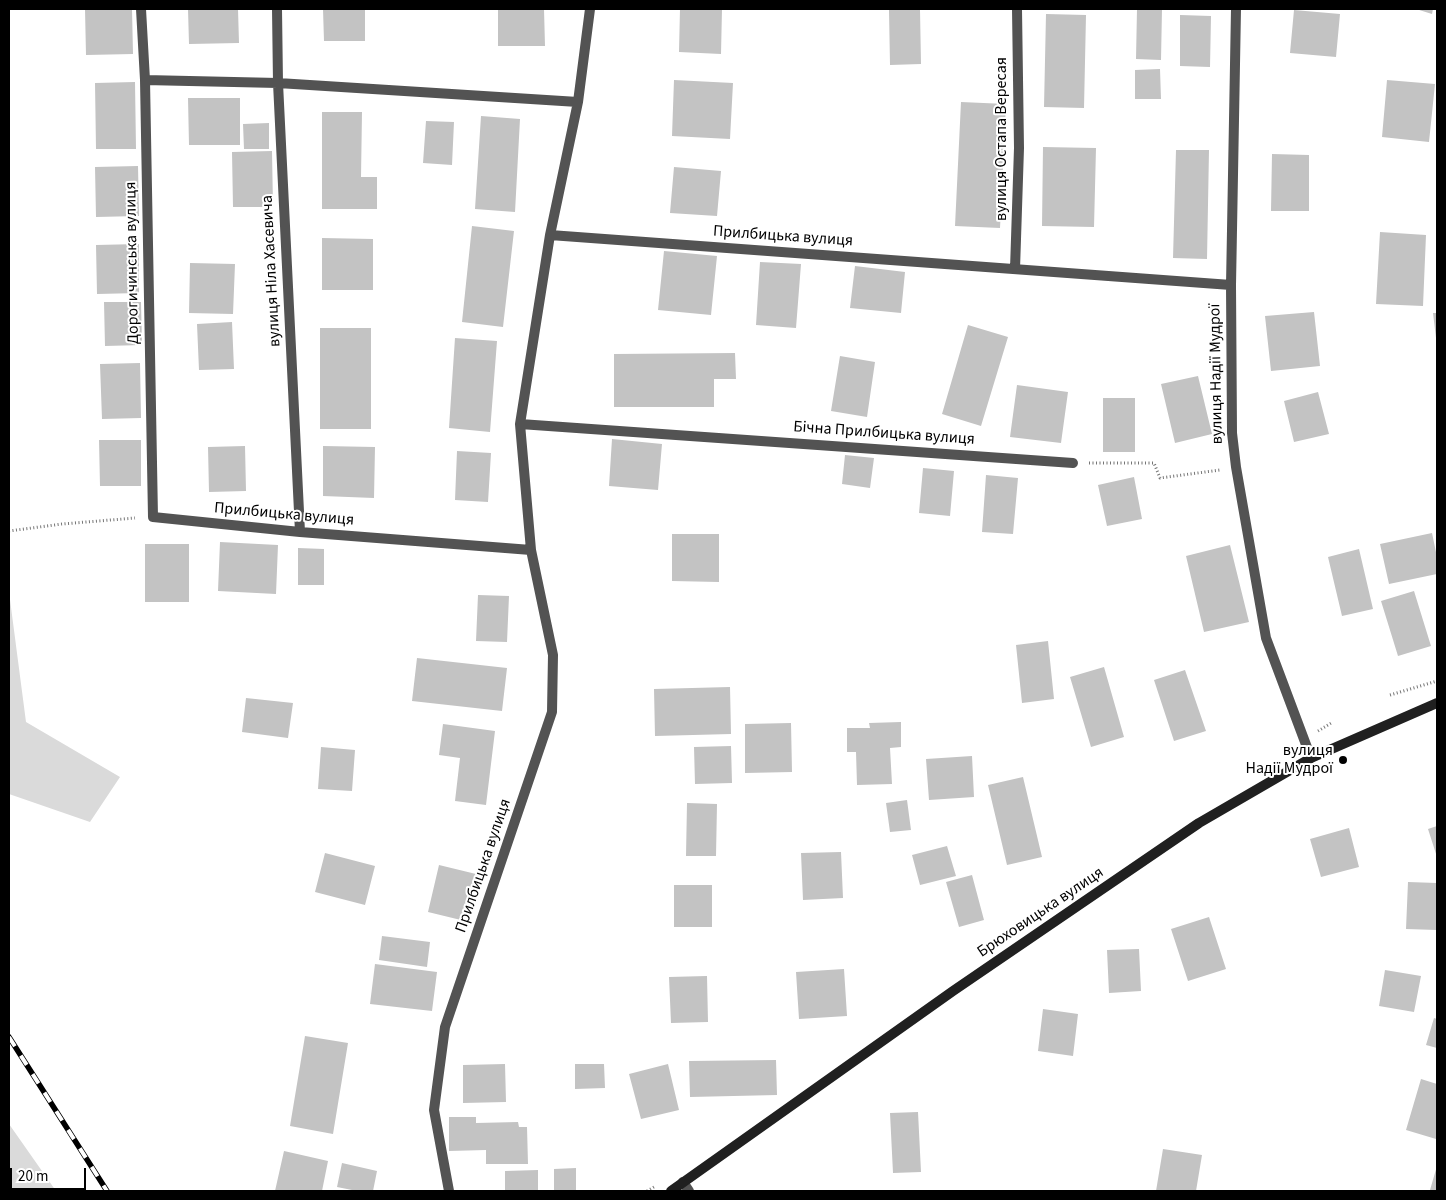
<!DOCTYPE html>
<meta charset="utf-8">
<style>
body{margin:0}
#map{position:relative;width:1446px;height:1200px;overflow:hidden;background:#fff;font-family:"Source Sans 3",sans-serif}
canvas{display:block}
.frame{position:absolute;inset:0;border:10px solid #000;pointer-events:none}
.scale{position:absolute;left:10px;top:1168px;width:76px;height:22px;box-sizing:border-box;border:2px solid #000;border-top:0;padding-left:6px;font-size:15px;line-height:18px;white-space:nowrap;color:#000;-webkit-text-stroke:4px #fff;paint-order:stroke}
</style>
<div id="map">
<canvas width="1446" height="1200"></canvas>
<div class="frame"></div>
<div class="scale">20 m</div>
</div>
<script>
const ctx = document.querySelector('canvas').getContext('2d');
ctx.lineJoin = 'round';
function fillPath(path, color) {
  ctx.fillStyle = color;
  ctx.fill(path, 'evenodd');
}
function toPath(rows) {
  const path = new Path2D();
  for (const r of rows) {
    path.moveTo(r[0], r[1]);
    for (let i = 2; i < r.length; i += 2) path.lineTo(r[i], r[i + 1]);
  }
  return path;
}
function stroke(path, color, width, dash) {
  ctx.strokeStyle = color;
  ctx.lineWidth = width;
  ctx.lineCap = dash ? 'butt' : 'round';
  ctx.setLineDash(dash || []);
  ctx.stroke(path);
}
function write(font, color, halo, rows, align = 'center') {
  ctx.font = font + ' "Source Sans 3",sans-serif';
  ctx.lineWidth = 4;
  ctx.setLineDash([]);
  ctx.textBaseline = 'middle';
  ctx.strokeStyle = halo;
  ctx.fillStyle = color;
  for (const [text, x, y, turn = 0] of rows) {
    ctx.save();
    ctx.translate(x, y);
    ctx.rotate((+turn || 0) * Math.PI / 180);
    ctx.textAlign = isNaN(turn) ? turn : align;
    if (halo) ctx.strokeText(text, 0, 0);
    ctx.fillText(text, 0, 0);
    ctx.restore();
  }
}
fillPath(toPath([
 [9,592,26,722,120,777,90,822,9,794],
 [9,1124,56,1191,9,1191]
]), '#dadada');
fillPath(toPath([
 [85,9,132,9,133,54,86,55],
 [188,9,238,9,239,43,189,44],
 [323,9,365,9,365,41,324,41],
 [498,9,544,9,545,46,498,46],
 [680,9,722,9,721,54,679,52],
 [1137,9,1162,9,1161,60,1136,59],
 [1416,9,1433,9,1432,14],
 [889,10,920,10,921,64,890,65],
 [1294,10,1340,14,1336,57,1290,53],
 [1046,14,1086,15,1084,108,1044,107],
 [1180,15,1211,16,1210,67,1180,66],
 [1160,69,1161,99,1135,99,1135,70],
 [674,80,733,83,730,139,672,136],
 [1387,80,1435,84,1429,142,1382,137],
 [135,82,136,149,96,149,95,83],
 [188,98,240,98,240,145,189,145],
 [961,102,1006,104,1000,228,955,226],
 [322,112,362,112,361,177,377,177,377,209,322,209],
 [481,116,520,119,515,212,475,209],
 [426,121,454,122,452,165,423,163],
 [269,123,269,149,244,149,243,124],
 [1043,147,1096,148,1094,227,1042,226],
 [1176,150,1209,150,1207,259,1173,258],
 [272,151,273,207,233,207,232,152],
 [1272,154,1309,155,1309,211,1271,211],
 [138,166,139,216,96,217,95,167],
 [674,167,721,171,717,216,670,213],
 [472,226,514,231,503,327,462,322],
 [1380,232,1426,235,1423,306,1376,304],
 [322,238,373,239,373,290,322,290],
 [139,244,139,293,97,294,96,245],
 [664,251,717,256,711,315,658,310],
 [760,262,801,264,796,328,756,325],
 [190,263,235,264,233,314,189,313],
 [855,266,905,272,901,313,850,308],
 [104,302,141,302,142,345,105,346],
 [1314,312,1320,366,1271,371,1265,316],
 [1433,313,1437,313,1437,338,1436,338],
 [232,322,234,369,199,370,197,324],
 [968,325,1008,337,981,426,942,414],
 [320,328,371,328,371,429,320,429],
 [455,338,497,341,490,432,449,428],
 [735,353,736,379,714,379,714,407,614,407,614,354],
 [840,356,875,362,867,417,831,411],
 [140,363,141,418,102,419,100,364],
 [1198,376,1212,434,1175,443,1161,384],
 [1017,385,1068,392,1061,443,1010,437],
 [1318,392,1329,434,1294,442,1284,401],
 [1103,398,1135,398,1135,452,1103,452],
 [612,439,662,444,658,490,609,486],
 [99,440,141,440,141,486,100,486],
 [245,446,246,491,209,492,208,447],
 [323,446,375,447,374,498,323,496],
 [457,451,491,453,488,502,455,500],
 [845,455,874,458,870,488,842,484],
 [923,468,954,471,950,516,919,513],
 [986,475,1018,478,1013,534,982,532],
 [1134,477,1142,519,1107,526,1098,485],
 [1432,533,1437,557,1437,574,1389,584,1380,544],
 [672,534,719,534,719,582,672,581],
 [220,542,278,545,276,594,218,591],
 [145,544,189,544,189,602,145,602],
 [1230,545,1249,622,1204,632,1186,556],
 [298,548,324,549,324,585,298,585],
 [1359,549,1373,609,1342,616,1328,557],
 [1414,591,1431,646,1398,656,1381,601],
 [478,595,509,596,507,642,476,641],
 [1048,641,1054,699,1022,703,1016,645],
 [417,658,507,668,502,711,412,701],
 [1104,667,1124,737,1091,747,1070,677],
 [1185,670,1206,731,1174,741,1154,680],
 [730,687,731,734,655,736,654,689],
 [246,698,293,703,288,738,242,732],
 [901,722,901,747,890,748,892,784,857,785,856,752,847,752,847,728,870,728,869,723],
 [791,723,792,772,745,773,745,724],
 [443,724,495,731,486,805,455,801,460,758,439,755],
 [731,746,732,783,695,784,694,747],
 [321,747,355,750,352,791,318,789],
 [972,756,974,797,929,800,926,759],
 [1023,777,1042,857,1007,865,988,785],
 [907,800,911,830,890,832,886,803],
 [687,803,717,804,716,856,686,856],
 [1437,826,1437,857,1428,829],
 [1349,828,1359,867,1321,877,1310,839],
 [947,846,956,876,920,885,912,855],
 [841,852,843,898,803,900,801,853],
 [325,853,375,866,365,905,315,892],
 [439,865,476,874,465,921,428,912],
 [972,875,984,920,959,927,946,882],
 [1408,882,1437,883,1437,930,1406,929],
 [674,885,712,885,712,927,674,927],
 [1209,917,1226,969,1188,981,1171,929],
 [382,936,430,942,427,967,379,960],
 [1139,949,1141,991,1109,993,1107,950],
 [375,964,437,972,432,1011,370,1004],
 [844,969,847,1016,799,1019,796,972],
 [1385,970,1421,976,1414,1012,1379,1006],
 [707,976,708,1022,671,1023,669,977],
 [1043,1009,1078,1014,1073,1056,1038,1051],
 [1434,1018,1437,1019,1437,1048,1426,1045],
 [305,1036,348,1043,333,1134,290,1126],
 [776,1060,777,1095,690,1097,689,1061],
 [505,1064,506,1102,463,1103,463,1065],
 [575,1064,604,1064,605,1088,575,1089],
 [668,1064,679,1110,641,1119,629,1074],
 [1421,1079,1437,1084,1437,1135,1436,1139,1406,1130],
 [918,1112,921,1172,893,1173,890,1113],
 [449,1117,476,1117,476,1123,518,1122,519,1127,527,1127,528,1164,486,1164,486,1150,449,1151],
 [1163,1149,1202,1155,1196,1191,1156,1191],
 [284,1151,328,1161,322,1191,275,1191],
 [342,1163,377,1171,373,1191,357,1191,337,1187],
 [1437,1166,1437,1191,1435,1191,1430,1190],
 [576,1168,576,1191,554,1191,554,1169],
 [538,1170,538,1191,505,1191,505,1171]
]), '#c3c3c3');
stroke(toPath([
 [1089,463,1154,463,1160,478,1220,470],
 [9,531,62,524,135,518],
 [1390,695,1437,681],
 [1318,731,1333,722],
 [647,1191,654,1187]
]), '#757575', 3, [1, 2.5]);
stroke(toPath([
 [141,9,145,80,153,517,300,532,531,550],
 [277,9,278,83,300,532],
 [1236,9,1231,285,1232,433,1236,467,1266,638,1311,758],
 [145,80,278,83,578,102],
 [550,235,1231,285],
 [1015,269,1019,148,1017,9],
 [520,424,1073,463],
 [683,1182,689,1191],
 [449,1191,434,1110,445,1027,552,712,553,655,531,550,520,424,550,235,578,102,590,9]
]), '#535353', 10);
stroke(toPath([
 [671,1191,953,991,1199,823,1311,758,1437,703]
]), '#202020', 10);
const rail = toPath([
 [9,1037,107,1191]
]);
stroke(rail, '#000', 5.5);
stroke(rail, '#fff', 4, [11]);
for (const [x, y, r, color] of [
 [1343,760,5,"#000"]
]) {
  const dot = new Path2D();
  dot.arc(x, y, r, 0, 2 * Math.PI);
  ctx.fillStyle = color;
  ctx.fill(dot);
  stroke(dot, '#fff', 2);
}
write('16px', '#000', '#fff', [
 ["вулиця Остапа Вересая",1002,139,-90],
 ["Прилбицька вулиця",783,237,4],
 ["Дорогичинська вулиця",133,263,-91],
 ["вулиця Ніла Хасевича",272,271,-93],
 ["вулиця Надії Мудрої",1217,374,-91],
 ["Бічна Прилбицька вулиця",884,434,4],
 ["Прилбицька вулиця",284,515,5],
 ["Прилбицька вулиця",484,866,-71],
 ["Брюховицька вулиця",1041,913,-34]
]);
write('16px', '#000', '#fff', [
 ["вулиця",1333,751],
 ["Надії Мудрої",1333,769]
], 'right');
</script>
